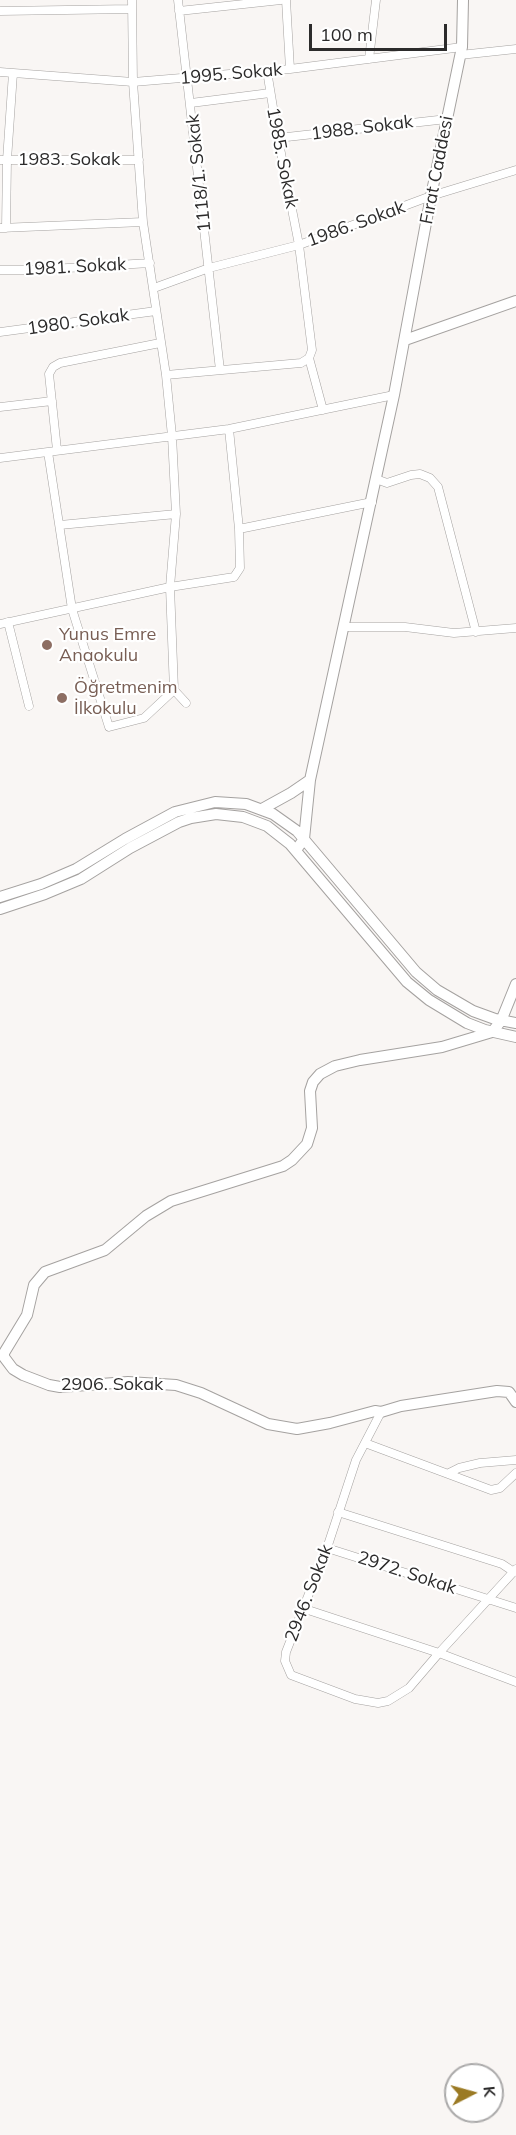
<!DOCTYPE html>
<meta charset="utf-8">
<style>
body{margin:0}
#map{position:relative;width:516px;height:2135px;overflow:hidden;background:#f9f6f4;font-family:Mulish,sans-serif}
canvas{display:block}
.north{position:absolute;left:444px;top:2063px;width:60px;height:60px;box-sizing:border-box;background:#fff;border:2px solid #abaaaa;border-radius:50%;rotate:84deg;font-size:16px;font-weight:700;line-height:24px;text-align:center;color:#2c2b2b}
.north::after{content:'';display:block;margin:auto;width:21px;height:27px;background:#9b7a24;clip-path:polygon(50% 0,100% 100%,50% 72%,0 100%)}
.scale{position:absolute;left:309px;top:24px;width:138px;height:27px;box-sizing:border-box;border:3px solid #2c2b2b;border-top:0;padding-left:8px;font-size:18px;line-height:21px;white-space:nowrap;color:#2c2b2b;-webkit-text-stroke:4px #fff;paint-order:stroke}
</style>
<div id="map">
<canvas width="516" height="2135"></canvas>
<div class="north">K</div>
<div class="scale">100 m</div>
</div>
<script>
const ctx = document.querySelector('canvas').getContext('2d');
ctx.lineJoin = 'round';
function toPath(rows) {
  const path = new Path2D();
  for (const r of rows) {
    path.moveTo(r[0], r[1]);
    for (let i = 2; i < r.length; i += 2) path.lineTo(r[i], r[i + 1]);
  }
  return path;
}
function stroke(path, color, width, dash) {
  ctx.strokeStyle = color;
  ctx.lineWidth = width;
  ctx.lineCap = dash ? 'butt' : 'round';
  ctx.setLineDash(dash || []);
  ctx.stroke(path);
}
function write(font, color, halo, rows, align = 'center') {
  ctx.font = font + ' Mulish,sans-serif';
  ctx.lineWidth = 4.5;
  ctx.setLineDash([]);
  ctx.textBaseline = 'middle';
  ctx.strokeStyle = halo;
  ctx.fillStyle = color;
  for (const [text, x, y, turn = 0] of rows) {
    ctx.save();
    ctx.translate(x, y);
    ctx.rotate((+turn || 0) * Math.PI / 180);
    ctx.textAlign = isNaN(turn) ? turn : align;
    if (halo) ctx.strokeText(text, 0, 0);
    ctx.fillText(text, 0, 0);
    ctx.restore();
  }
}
const street = toPath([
 [132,0,133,82,143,222,166,375,172,436,176,514,170,587,174,690,186,703],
 [178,0,220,370],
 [286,0,290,69],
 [0,11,132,9],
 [179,11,281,0],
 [460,55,516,49],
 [369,59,376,0],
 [0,72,133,82,290,69,462,47],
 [191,103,270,93],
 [278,138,447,119],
 [0,160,139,160],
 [0,228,143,222],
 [6,228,7,160,13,73],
 [0,270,35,270,150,263],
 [154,288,209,268,299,245,431,196,516,170],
 [0,332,156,311],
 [309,358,323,410],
 [166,375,301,363,309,358,312,350,299,245,278,138,267,71],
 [0,407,52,401],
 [57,450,49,374,53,367,60,363,160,343],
 [48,452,72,609,109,727,144,718,174,690],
 [0,458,229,429,394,395],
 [376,479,387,483,411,475,420,474,430,478,438,487,476,632],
 [60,525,176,514],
 [239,529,372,502],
 [8,622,29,706],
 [0,624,170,587,234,577,240,568,239,529,229,429],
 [344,627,405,627,454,633,516,628],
 [381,1412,356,1460,327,1548,286,1652,285,1661,291,1675,355,1699,378,1703,388,1701,409,1688,439,1653,516,1569],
 [365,1443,491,1490,500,1488,516,1473],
 [449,1473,459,1468,480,1463,516,1460],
 [338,1512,502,1564,514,1572],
 [327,1548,516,1608],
 [302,1608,439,1653,516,1682]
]);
const secondary = toPath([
 [405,340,516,301],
 [262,809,291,793,310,780],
 [296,850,304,839,310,780,394,395,431,196,462,47,463,0],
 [0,897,41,884,76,869,125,839,175,812,215,802,246,804,273,814,297,831,416,972,437,990,473,1011,495,1019,516,1023],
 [0,909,45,894,81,879,130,848,179,822,191,818,216,814,243,817,267,826,290,844,407,982,429,1000,467,1023,485,1030,516,1037],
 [516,984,501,1021,492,1032,442,1047,360,1060,335,1066,320,1074,313,1082,310,1091,312,1128,307,1144,292,1160,283,1166,171,1201,146,1216,105,1250,45,1272,34,1285,27,1315,4,1353,4,1357,13,1369,23,1375,49,1385,60,1387,128,1382,176,1385,201,1393,268,1424,297,1429,330,1423,375,1411,381,1412,401,1406,497,1391,509,1392,516,1402]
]);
stroke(street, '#a5a2a0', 9);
stroke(secondary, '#a5a2a0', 12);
stroke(street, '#fff', 8);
stroke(secondary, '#fff', 10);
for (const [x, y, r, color] of [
 [47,645,6,"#8d6e63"],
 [62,698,6,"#8d6e63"]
]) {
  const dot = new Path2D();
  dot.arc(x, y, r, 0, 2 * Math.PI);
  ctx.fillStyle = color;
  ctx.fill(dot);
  stroke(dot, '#fff', 2);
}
write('18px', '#2c2b2b', '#fff', [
 ["1995. Sokak",231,74,-5],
 ["1988. Sokak",362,128,-7],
 ["1985. Sokak",282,158,79],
 ["1983. Sokak",69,160],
 ["Fırat Caddesi",437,170,-79],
 ["1118/1. Sokak",199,173,-96],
 ["1986. Sokak",356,224,-20],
 ["1981. Sokak",75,267,-3],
 ["1980. Sokak",78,322,-8],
 ["2906. Sokak",112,1385],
 ["2972. Sokak",407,1573,18],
 ["2946. Sokak",309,1593,-69]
]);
write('18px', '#785e54', '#fff', [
 ["Yunus Emre",59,635],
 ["Anaokulu",59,656],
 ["Öğretmenim",74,688],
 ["İlkokulu",74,709]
], 'left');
</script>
